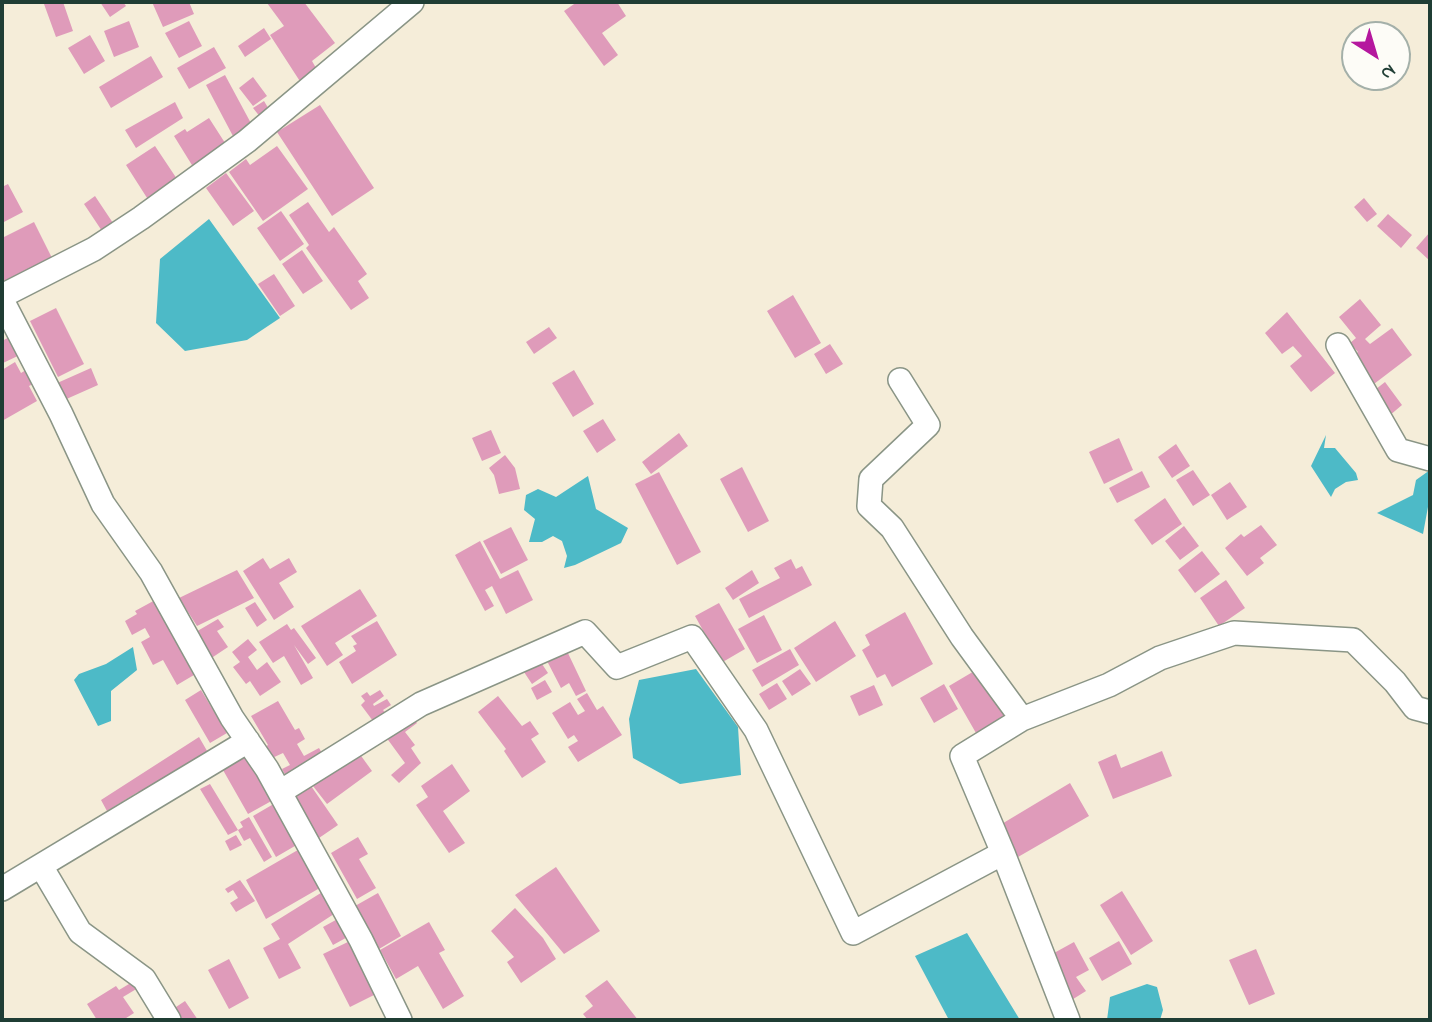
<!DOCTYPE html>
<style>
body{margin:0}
#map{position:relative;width:1432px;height:1022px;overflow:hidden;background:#f5edd9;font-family:"Indie Flower",sans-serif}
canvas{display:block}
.frame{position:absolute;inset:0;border:4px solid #1f3d34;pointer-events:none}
.north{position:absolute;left:1341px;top:21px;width:70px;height:70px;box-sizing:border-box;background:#fdfcf7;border:2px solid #a4b0a9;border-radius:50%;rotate:143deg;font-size:19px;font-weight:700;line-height:28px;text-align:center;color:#1f3d34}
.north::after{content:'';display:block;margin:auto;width:24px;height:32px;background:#b5179e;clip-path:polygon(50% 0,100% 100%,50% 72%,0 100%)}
</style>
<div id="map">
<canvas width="1432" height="1022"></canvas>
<div class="frame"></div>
<div class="north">N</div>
</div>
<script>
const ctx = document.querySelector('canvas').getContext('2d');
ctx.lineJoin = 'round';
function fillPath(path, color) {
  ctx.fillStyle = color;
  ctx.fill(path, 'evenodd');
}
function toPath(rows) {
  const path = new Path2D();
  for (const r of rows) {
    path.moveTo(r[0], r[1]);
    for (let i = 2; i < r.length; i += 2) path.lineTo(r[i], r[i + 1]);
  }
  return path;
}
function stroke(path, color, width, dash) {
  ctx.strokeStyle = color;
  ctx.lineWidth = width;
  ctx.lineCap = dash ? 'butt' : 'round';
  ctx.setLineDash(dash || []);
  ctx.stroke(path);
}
fillPath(toPath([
 [209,219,280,318,247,340,185,351,156,323,160,259],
 [1326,435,1324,448,1335,448,1356,473,1358,480,1346,482,1335,489,1331,497,1311,466],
 [1430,470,1430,496,1423,534,1377,513,1413,495,1416,480],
 [588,476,596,509,628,528,621,543,575,565,564,568,567,556,562,541,553,536,542,542,529,542,535,519,524,510,526,495,538,489,556,497],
 [133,647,137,670,111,691,111,721,98,726,74,680,79,674,106,664],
 [696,669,738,727,741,775,680,784,633,758,629,719,639,680],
 [967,933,1020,1020,949,1020,915,956],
 [1147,984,1157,987,1163,1010,1160,1020,1107,1020,1110,997]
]), '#4dbac7');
fillPath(toPath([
 [49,2,63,2,73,31,56,37,44,4],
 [100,2,123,2,126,6,110,17],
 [152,2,189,2,194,14,163,27],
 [269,2,304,2,335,43,312,61,320,75,303,86,270,35,284,26,267,3],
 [577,2,617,2,626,16,602,33,618,55,604,66,564,11],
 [129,21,139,47,114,57,104,31],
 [189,21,202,46,179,58,165,33],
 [264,28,271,39,245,57,238,46],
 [90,35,105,61,84,74,68,48],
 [214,47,226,68,189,89,177,68],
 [151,56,163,77,111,108,99,87],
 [225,75,253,127,234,138,206,85],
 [253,77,267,96,253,106,239,88],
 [264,101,270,111,261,118,253,108],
 [175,102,183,118,136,148,125,130],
 [320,105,374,188,332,216,277,132],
 [209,118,227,146,195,170,174,136,185,129,187,132],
 [155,146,179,182,149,201,126,165],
 [277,146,308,189,263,221,229,172,246,159,250,165],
 [226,173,254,211,233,226,206,188],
 [8,184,23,212,2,223,2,187],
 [95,196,115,226,104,234,84,204],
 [1364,198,1377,214,1367,222,1354,207],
 [308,202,329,232,334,227,367,274,358,281,369,298,351,310,306,248,309,245,289,215],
 [281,211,304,244,280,261,257,228],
 [1388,214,1412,235,1401,248,1377,226],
 [34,222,53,260,6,284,2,276,2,238],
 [1430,232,1430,261,1416,248],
 [302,250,323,281,303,294,282,264],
 [274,274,295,306,280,316,258,284],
 [793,295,821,343,795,358,767,311],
 [1360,299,1381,325,1365,339,1370,344,1392,328,1412,355,1370,387,1349,359,1358,352,1350,343,1356,338,1339,317],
 [56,308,84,364,58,377,30,321],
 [1287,312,1335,373,1311,392,1290,366,1302,356,1293,346,1282,354,1265,333],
 [549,327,557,338,534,354,526,342],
 [15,334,24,353,3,363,2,341],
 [830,344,843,364,826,374,814,354],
 [15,362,21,373,26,370,33,384,29,386,37,401,2,421,2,370],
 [91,368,98,385,62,401,55,384],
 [574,370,594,404,573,417,552,383],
 [1385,382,1402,405,1389,416,1371,393],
 [603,419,616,440,597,453,583,431],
 [491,430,501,453,482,461,472,438],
 [679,433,688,446,651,474,642,462],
 [1119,438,1133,470,1104,484,1089,452],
 [1176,444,1190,466,1172,478,1158,457],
 [505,455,515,468,520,489,499,494,494,475,489,468],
 [742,467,769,521,748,532,720,479],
 [1193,470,1210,495,1193,506,1176,480],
 [1142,471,1150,487,1117,503,1109,488],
 [659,472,701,552,677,565,635,484],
 [1230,482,1247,507,1227,520,1211,495],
 [1165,498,1182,524,1152,545,1134,520],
 [1261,525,1277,545,1260,558,1264,563,1247,576,1225,548,1241,534,1244,537],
 [1184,526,1199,546,1180,560,1165,541],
 [511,527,528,560,501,574,483,541],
 [480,541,500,579,518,570,533,600,506,614,492,586,485,590,494,606,485,611,455,555],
 [1202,551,1220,574,1195,593,1178,570],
 [263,558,270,569,289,558,297,572,279,583,294,607,274,620,243,571],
 [791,559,796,569,802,566,812,585,749,618,739,599,780,578,774,568],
 [237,570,254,598,197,626,179,598],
 [752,570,759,583,733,600,725,588],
 [1226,580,1245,608,1219,626,1200,598],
 [360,589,377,616,335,643,343,655,327,666,301,626],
 [157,599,199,672,177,685,163,660,153,665,141,642,150,637,145,628,132,635,125,621,137,614,135,611],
 [255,602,267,620,257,627,245,608],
 [719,603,745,649,721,663,695,616],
 [905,612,933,664,892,687,885,674,877,678,862,650,870,645,865,635],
 [764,615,782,650,757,663,738,629],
 [218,619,224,627,217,631,228,647,210,659,194,633],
 [377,621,397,655,352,684,339,662,356,651,353,646,357,644,351,636],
 [835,621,856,656,816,682,794,648],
 [287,624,291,630,294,628,316,658,308,664,294,645,313,678,301,685,284,656,273,663,259,642],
 [248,639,257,650,248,657,257,670,267,662,281,682,260,696,250,681,246,684,233,667,240,662,232,652],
 [566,649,586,691,576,696,569,683,561,688,546,659],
 [790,649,799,665,762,687,752,670],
 [538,658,548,673,532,684,522,669],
 [800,669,811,684,792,696,782,681],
 [976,670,1013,719,980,740,949,686],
 [545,680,552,692,537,700,531,688],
 [777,683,787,699,769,710,759,694],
 [944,684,958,709,934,723,920,698],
 [874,685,883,705,859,716,850,696],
 [201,690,227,733,210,743,185,700],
 [380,690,384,696,373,704,374,706,387,699,391,705,383,710,388,716,376,725,361,705,365,701,361,696,367,692,370,696],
 [587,693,597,710,603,706,622,735,578,762,568,747,578,741,574,735,568,739,552,713,570,702,578,715,585,711,577,699],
 [498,696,522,726,530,721,539,734,531,739,546,762,522,778,504,751,506,749,500,741,478,712],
 [278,701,295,730,299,728,305,739,297,744,304,756,319,748,326,760,289,782,282,769,290,765,283,753,270,759,264,748,268,745,251,716],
 [410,714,417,723,405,732,415,745,411,748,421,763,399,783,391,775,405,763,383,733],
 [199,737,210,756,142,798,138,792,107,811,101,800],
 [1162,751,1172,776,1113,799,1098,762,1116,754,1121,768],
 [359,753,372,771,327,804,313,786],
 [250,754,275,799,248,814,223,770],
 [452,764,470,791,443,811,465,843,449,853,416,805,428,797,421,786],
 [309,783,338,825,319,838,290,796],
 [1070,783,1089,816,1018,857,1000,825],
 [210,784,238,830,228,835,200,789],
 [277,802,300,843,276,857,253,816],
 [249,817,272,857,264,862,250,838,244,841,238,830,243,827,240,822],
 [236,835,242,845,230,851,225,841],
 [358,837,368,854,359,859,376,888,357,899,331,853],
 [303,847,325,885,266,919,246,880],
 [556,867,600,931,564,954,515,895],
 [240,880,255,901,236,912,230,903,238,898,233,890,228,893,225,889],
 [324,891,337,912,288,944,301,968,279,979,263,948,280,939,271,924],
 [1122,891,1153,941,1131,955,1100,905],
 [378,893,401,936,379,949,355,906],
 [515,908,543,938,556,959,521,983,507,962,514,957,491,931],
 [343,916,353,934,333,945,323,927],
 [429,922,445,950,439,953,464,996,443,1009,418,966,396,979,380,950],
 [352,940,378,993,350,1007,323,954],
 [1119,941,1132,964,1102,981,1089,958],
 [1074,942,1089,970,1076,977,1086,991,1070,1001,1045,958],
 [1256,949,1275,994,1249,1005,1229,960],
 [229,959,249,998,229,1009,208,970],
 [607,980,638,1020,588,1020,583,1014,593,1006,585,996],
 [134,981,138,988,123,997,134,1013,123,1020,97,1020,87,1004,116,986,119,990],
 [185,1001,198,1020,172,1020,167,1013]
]), '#df9bba');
const street = toPath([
 [2,296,94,249,141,218,247,141,412,2],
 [2,300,61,414,103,504,151,572,232,718,267,769,361,940,400,1020],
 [1338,345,1398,450,1430,459],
 [900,380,928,425,871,479,869,506,892,528,962,637,1022,719],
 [280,792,421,704,585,632,617,667,692,637,756,730,853,933,1003,853,962,756,1022,719,1109,685,1160,658,1234,633,1353,640,1395,682,1415,708,1430,712],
 [1003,853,1068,1020],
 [41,866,80,932,144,979,169,1020],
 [2,889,248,741]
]);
stroke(street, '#8a9586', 26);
stroke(street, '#fff', 23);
</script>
